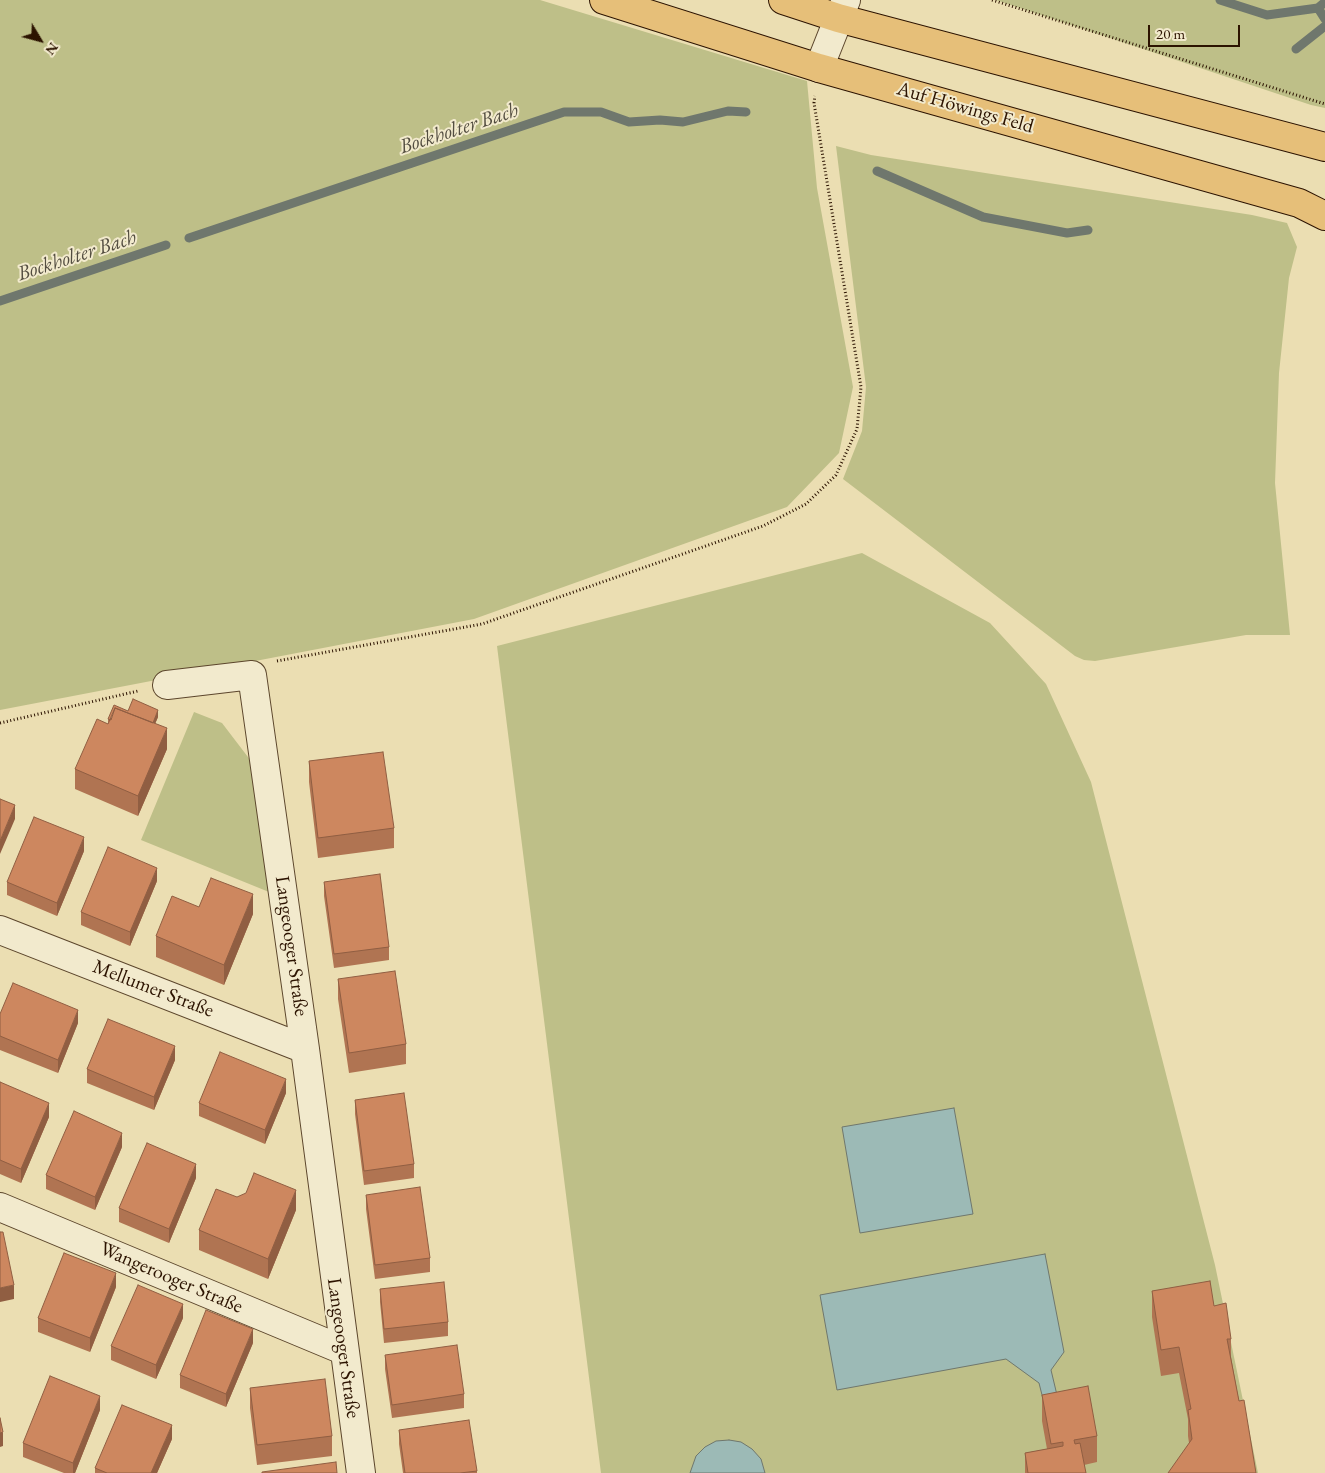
<!DOCTYPE html>
<meta charset="utf-8">
<style>
body{margin:0}
#map{position:relative;width:1325px;height:1473px;overflow:hidden;background:#ebdeb2;font-family:"EB Garamond",serif}
canvas{display:block}
.north{position:absolute;left:15px;top:15px;width:50px;height:50px;-webkit-text-stroke:4px #f2eacd;paint-order:stroke;rotate:127deg;font-size:14px;font-weight:700;line-height:20px;text-align:center;color:#2c1300}
.north::after{content:'';display:block;margin:auto;width:18px;height:22px;background:#2c1300;clip-path:polygon(50% 0,100% 100%,50% 72%,0 100%)}
.scale{position:absolute;left:1148px;top:25px;width:92px;height:22px;box-sizing:border-box;border:2px solid #2c1300;border-top:0;padding-left:6px;font-size:15px;line-height:18px;white-space:nowrap;color:#2c1300;-webkit-text-stroke:4px #f2eacd;paint-order:stroke}
</style>
<div id="map">
<canvas width="1325" height="1473"></canvas>
<div class="north">N</div>
<div class="scale">20 m</div>
</div>
<script>
const ctx = document.querySelector('canvas').getContext('2d');
ctx.lineJoin = 'round';
function fillPath(path, color) {
  ctx.fillStyle = color;
  ctx.fill(path, 'evenodd');
}
function toPath(rows) {
  const path = new Path2D();
  for (const r of rows) {
    path.moveTo(r[0], r[1]);
    for (let i = 2; i < r.length; i += 2) path.lineTo(r[i], r[i + 1]);
  }
  return path;
}
function stroke(path, color, width, dash) {
  ctx.strokeStyle = color;
  ctx.lineWidth = width;
  ctx.lineCap = dash ? 'butt' : 'round';
  ctx.setLineDash(dash || []);
  ctx.stroke(path);
}
function write(font, color, halo, rows, align = 'center') {
  ctx.font = font + ' "EB Garamond",serif';
  ctx.lineWidth = 4;
  ctx.setLineDash([]);
  ctx.textBaseline = 'middle';
  ctx.strokeStyle = halo;
  ctx.fillStyle = color;
  for (const [text, x, y, turn = 0] of rows) {
    ctx.save();
    ctx.translate(x, y);
    ctx.rotate((+turn || 0) * Math.PI / 180);
    ctx.textAlign = isNaN(turn) ? turn : align;
    if (halo) ctx.strokeText(text, 0, 0);
    ctx.fillText(text, 0, 0);
    ctx.restore();
  }
}
fillPath(toPath([
 [0,0,540,0,807,81,817,188,853,387,839,453,787,507,474,619,0,710],
 [996,0,1325,0,1325,108,1311,105],
 [836,146,871,155,1252,215,1287,223,1297,247,1289,278,1279,373,1275,483,1290,635,1246,635,1095,661,1084,660,1075,656,843,479,862,431,866,387],
 [862,553,990,623,1046,684,1091,782,1215,1265,1258,1473,601,1473,497,646],
 [194,712,222,723,251,761,269,892,141,840]
]), '#bebf88');
const water = toPath([
 [954,1108,973,1214,860,1233,842,1127,954,1108],
 [1045,1254,1064,1352,1051,1370,1062,1416,1048,1419,1039,1383,1006,1359,837,1390,820,1295,1045,1254],
 [729,1440,741,1442,752,1449,761,1459,765,1473,690,1473,696,1456,705,1447,716,1441,729,1440]
]);
fillPath(water, '#9cbab6');
stroke(water, '#6f776d', 1);
stroke(toPath([
 [1220,0,1267,15,1318,8,1325,2],
 [1318,8,1325,19],
 [1296,49,1325,26],
 [877,171,983,217,1067,233,1088,230],
 [189,238,564,112,601,112,629,122,660,120,683,122,728,111,746,112],
 [0,301,166,245]
]), '#6f776d', 9);
const minor = toPath([
 [819,68,846,0],
 [167,685,252,675,305,1049,361,1473],
 [0,930,305,1049],
 [0,1207,343,1350]
]);
const major = toPath([
 [604,0,819,68,1299,203,1325,216],
 [783,0,838,18,1325,147]
]);
stroke(minor, '#5c462c', 30);
stroke(major, '#2c1300', 30);
stroke(toPath([
 [992,0,1325,104],
 [277,661,482,624,763,526,806,504,836,475,857,429,861,387,814,103,815,96],
 [0,723,138,691]
]), '#2c1300', 3, [1, 2.5]);
stroke(minor, '#f2eacd', 28);
stroke(major, '#e6bf79', 28);
fillPath(toPath([
 [128,711,158,717,155,724,167,749,138,816,75,789,75,769,108,724,108,719],
 [309,761,394,828,394,848,318,858,309,782],
 [84,851,57,916,7,895,7,882],
 [157,881,130,946,81,925,81,912],
 [324,882,389,947,389,960,334,968,324,896],
 [199,907,253,914,224,985,156,957,156,936],
 [338,979,406,1044,406,1064,349,1073,338,999],
 [0,1014,78,1023,58,1073,0,1050],
 [175,1060,154,1110,87,1083,87,1069],
 [0,1082,49,1117,21,1183,0,1174],
 [286,1093,265,1144,199,1116,199,1103],
 [355,1100,414,1164,414,1178,364,1185,355,1114],
 [122,1147,95,1210,46,1189,46,1175],
 [196,1178,169,1243,119,1222,119,1208],
 [366,1195,430,1258,430,1272,375,1279,366,1209],
 [237,1197,296,1210,268,1279,199,1250,199,1230],
 [116,1287,90,1352,38,1332,38,1318],
 [380,1289,448,1322,448,1336,384,1343,380,1302],
 [1152,1291,1214,1306,1231,1339,1231,1357,1239,1401,1189,1443,1188,1436,1188,1419,1179,1373,1161,1376,1152,1317],
 [183,1318,156,1379,111,1360,111,1346],
 [253,1343,226,1407,180,1388,180,1375],
 [385,1355,464,1394,464,1408,392,1418,385,1369],
 [250,1388,332,1436,332,1456,257,1465,250,1408],
 [1042,1395,1097,1436,1097,1462,1084,1465,1086,1473,1025,1473,1025,1453,1047,1449,1042,1421],
 [100,1410,75,1473,64,1473,23,1457,23,1443],
 [399,1430,477,1471,477,1473,403,1473,399,1444],
 [172,1439,157,1473,95,1473,95,1468]
]), '#b07452');
fillPath(toPath([
 [158,710,158,717,148,740,148,733],
 [167,728,167,749,138,816,138,796],
 [15,805,15,819,0,854,0,841],
 [84,837,84,851,57,916,57,903],
 [157,868,157,881,130,946,130,932],
 [253,894,253,914,224,985,224,965],
 [78,1010,78,1023,58,1073,58,1060],
 [175,1046,175,1060,154,1110,154,1097],
 [286,1079,286,1093,265,1144,265,1130],
 [49,1103,49,1117,21,1183,21,1169],
 [122,1133,122,1147,95,1210,95,1197],
 [196,1164,196,1178,169,1243,169,1229],
 [296,1190,296,1210,268,1279,268,1259],
 [116,1273,116,1287,90,1352,90,1338],
 [14,1285,14,1299,0,1302,0,1288],
 [183,1304,183,1318,156,1379,156,1365],
 [253,1329,253,1343,226,1407,226,1394],
 [100,1396,100,1410,75,1473,73,1473,73,1463],
 [172,1425,172,1439,157,1473,151,1473],
 [3,1432,3,1446,0,1447,0,1433]
]), '#905e42');
const building = toPath([
 [133,699,158,710,153,723,115,708,111,720,108,719,114,705,128,711,133,699],
 [115,708,167,728,138,796,75,769,97,719,108,724,115,708],
 [383,752,394,828,318,838,309,761,383,752],
 [0,799,15,805,0,841,0,799],
 [34,817,84,837,57,903,7,882,34,817],
 [108,847,157,868,130,932,81,912,108,847],
 [380,874,389,947,334,954,324,882,380,874],
 [211,878,253,894,224,965,156,936,172,896,199,907,211,878],
 [395,971,406,1044,349,1053,338,979,395,971],
 [13,983,78,1010,58,1060,0,1036,0,1014,13,983],
 [108,1019,175,1046,154,1097,87,1069,108,1019],
 [220,1052,286,1079,265,1130,199,1103,220,1052],
 [0,1082,49,1103,21,1169,0,1160,0,1082],
 [404,1093,414,1164,364,1171,355,1100,404,1093],
 [74,1111,122,1133,95,1197,46,1175,74,1111],
 [147,1143,196,1164,169,1229,119,1208,147,1143],
 [254,1173,296,1190,268,1259,199,1230,216,1189,237,1197,246,1193,254,1173],
 [420,1187,430,1258,375,1265,366,1195,420,1187],
 [0,1232,3,1232,14,1285,0,1288,0,1232],
 [64,1253,116,1273,90,1338,38,1318,64,1253],
 [1210,1281,1214,1306,1226,1303,1231,1339,1227,1339,1239,1401,1244,1400,1256,1473,1168,1473,1192,1439,1188,1410,1191,1409,1179,1347,1161,1350,1152,1291,1210,1281],
 [444,1282,448,1322,384,1329,380,1289,444,1282],
 [138,1285,183,1304,156,1365,111,1346,138,1285],
 [206,1310,253,1329,226,1394,180,1375,206,1310],
 [457,1345,464,1394,392,1405,385,1355,457,1345],
 [50,1376,100,1396,73,1463,23,1443,50,1376],
 [325,1379,332,1436,257,1445,250,1388,325,1379],
 [1088,1386,1097,1436,1074,1440,1075,1444,1080,1443,1086,1473,1028,1473,1025,1453,1063,1446,1063,1442,1051,1444,1042,1395,1088,1386],
 [122,1405,172,1425,151,1473,107,1473,95,1468,122,1405],
 [0,1418,3,1432,0,1433,0,1418],
 [469,1420,477,1471,460,1473,405,1473,399,1430,469,1420],
 [336,1462,337,1473,262,1473,262,1472,336,1462]
]);
fillPath(building, '#cd875f');
stroke(building, '#905e42', 1);
write('20px', '#2c1300', '#f2eacd', [
 ["Auf Höwings Feld",965,108,16],
 ["Langeooger Straße",291,946,82],
 ["Mellumer Straße",153,989,21],
 ["Wangerooger Straße",171,1278,23],
 ["Langeooger Straße",343,1348,82]
]);
write('italic 21px', '#534d40', '#f2eacd', [
 ["Bockholter Bach",459,129,-18],
 ["Bockholter Bach",77,256,-18]
]);
</script>
